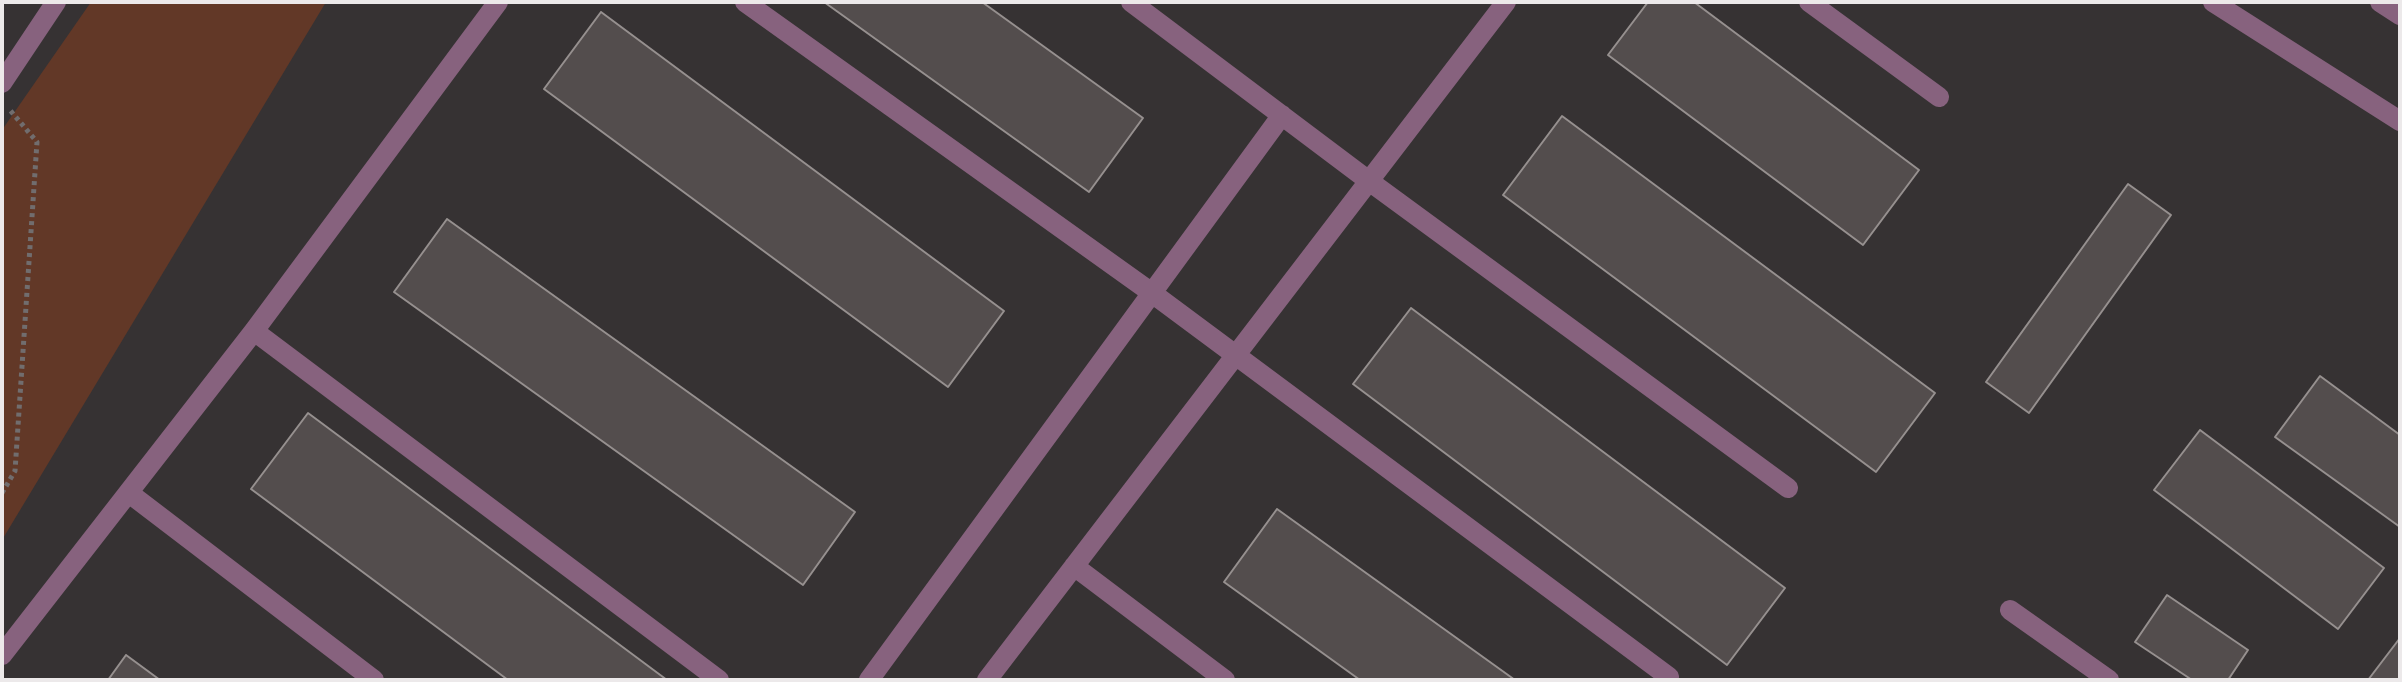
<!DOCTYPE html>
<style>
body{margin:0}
#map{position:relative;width:2402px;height:682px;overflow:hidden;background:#363233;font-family:"DejaVu Sans",sans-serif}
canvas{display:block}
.frame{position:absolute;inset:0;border:4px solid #ece9ea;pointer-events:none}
</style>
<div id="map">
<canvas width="2402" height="682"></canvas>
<div class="frame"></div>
</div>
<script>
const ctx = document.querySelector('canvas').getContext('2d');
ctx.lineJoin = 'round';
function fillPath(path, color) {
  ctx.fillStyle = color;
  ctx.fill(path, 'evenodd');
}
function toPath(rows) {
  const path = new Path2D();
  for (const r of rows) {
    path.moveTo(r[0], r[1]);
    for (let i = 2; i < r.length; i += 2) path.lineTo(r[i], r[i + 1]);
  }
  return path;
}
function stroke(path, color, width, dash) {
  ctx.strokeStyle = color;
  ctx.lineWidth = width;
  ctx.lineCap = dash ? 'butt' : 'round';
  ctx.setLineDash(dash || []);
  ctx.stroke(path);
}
fillPath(toPath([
 [91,2,326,2,2,540,2,130]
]), '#623827');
const building = toPath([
 [824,2,982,2,1143,118,1089,192,824,2],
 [1648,2,1694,2,1919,170,1863,245,1608,55,1648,2],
 [601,12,1004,311,948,387,544,89,601,12],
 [1562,116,1935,393,1876,472,1503,195,1562,116],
 [2128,184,2171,215,2029,413,1986,382,2128,184],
 [447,219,855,512,803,585,394,292,447,219],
 [1411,308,1785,588,1727,665,1353,384,1411,308],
 [2320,376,2400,435,2400,527,2275,437,2320,376],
 [308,413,667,680,508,680,251,489,308,413],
 [2200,430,2384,568,2338,629,2154,490,2200,430],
 [1277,509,1515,680,1360,680,1224,582,1277,509],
 [2167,595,2248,650,2228,680,2192,680,2135,642,2167,595],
 [2400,638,2400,680,2368,680,2400,638],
 [126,655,160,680,108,680,126,655]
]);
fillPath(building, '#534d4d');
stroke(building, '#96908f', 2);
stroke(toPath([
 [2,493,15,471,37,142,9,109]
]), '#716d6e', 5, [4, 4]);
stroke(toPath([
 [745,2,1152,293,1669,677],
 [1131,2,1369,181,1788,488],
 [1809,2,1939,97],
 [2213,2,2400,121],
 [2380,2,2400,15],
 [2,83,56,2],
 [254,331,719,680],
 [129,493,374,680],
 [1074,566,1225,680],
 [2010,610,2109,680],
 [2,655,254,331,498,2],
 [869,680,1282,115],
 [987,680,1506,2]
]), '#87627e', 20);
</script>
